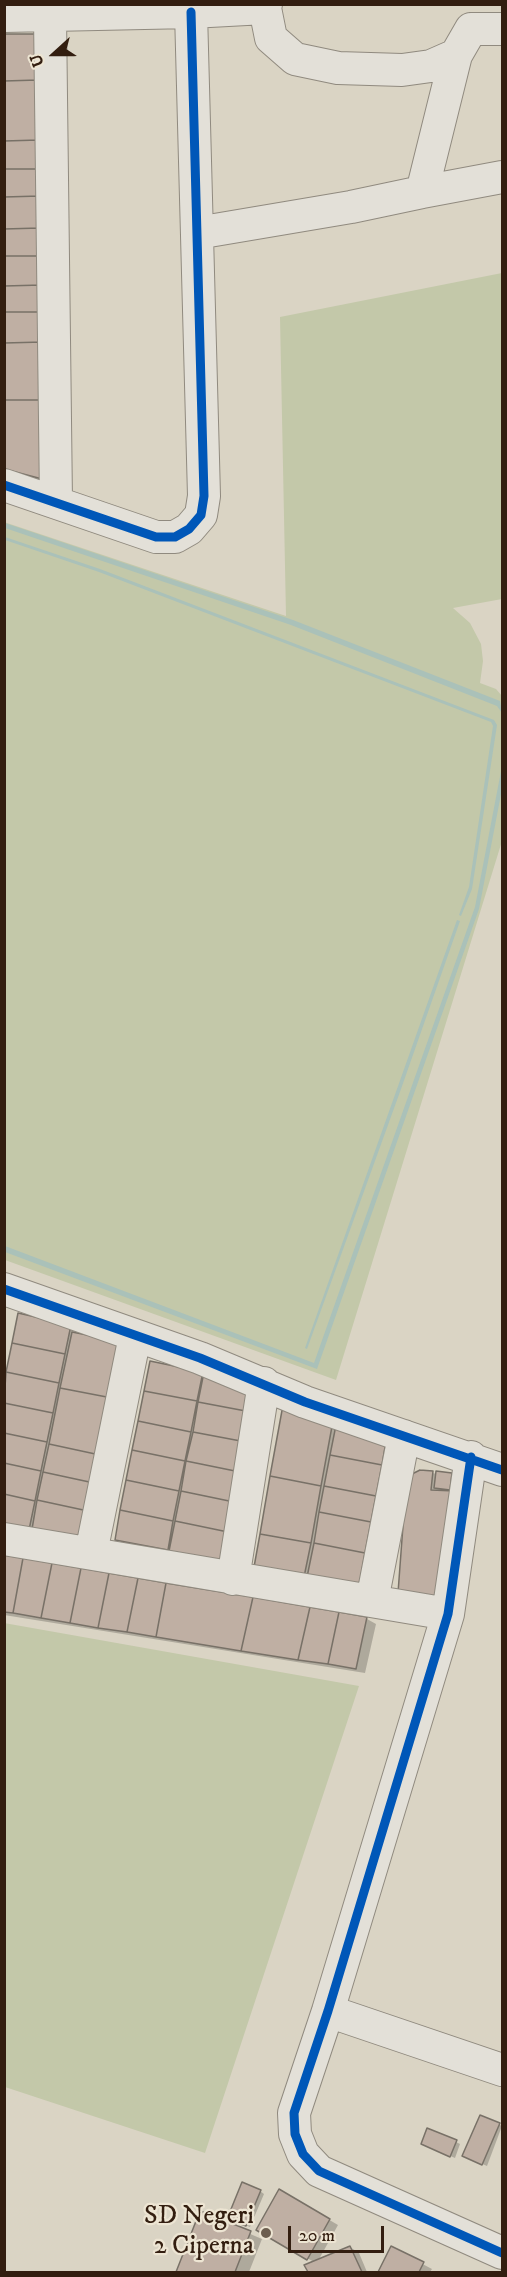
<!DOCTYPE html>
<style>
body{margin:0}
#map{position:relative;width:507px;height:2277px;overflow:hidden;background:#dad4c4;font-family:"IM FELL DW Pica",serif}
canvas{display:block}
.frame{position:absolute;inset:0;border:6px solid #331e10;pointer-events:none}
.north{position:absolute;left:24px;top:24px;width:60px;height:60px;-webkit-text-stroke:4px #ede5d3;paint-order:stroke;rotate:249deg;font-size:16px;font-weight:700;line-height:24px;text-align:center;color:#331e10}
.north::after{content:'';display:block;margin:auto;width:21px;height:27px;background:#331e10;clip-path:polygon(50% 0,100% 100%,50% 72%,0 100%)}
.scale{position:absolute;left:288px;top:2226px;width:96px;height:27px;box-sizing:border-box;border:3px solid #331e10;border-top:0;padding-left:8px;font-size:18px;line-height:21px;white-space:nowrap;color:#331e10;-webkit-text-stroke:4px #ede5d3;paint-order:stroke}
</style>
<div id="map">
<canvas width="507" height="2277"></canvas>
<div class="frame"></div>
<div class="north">U</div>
<div class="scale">20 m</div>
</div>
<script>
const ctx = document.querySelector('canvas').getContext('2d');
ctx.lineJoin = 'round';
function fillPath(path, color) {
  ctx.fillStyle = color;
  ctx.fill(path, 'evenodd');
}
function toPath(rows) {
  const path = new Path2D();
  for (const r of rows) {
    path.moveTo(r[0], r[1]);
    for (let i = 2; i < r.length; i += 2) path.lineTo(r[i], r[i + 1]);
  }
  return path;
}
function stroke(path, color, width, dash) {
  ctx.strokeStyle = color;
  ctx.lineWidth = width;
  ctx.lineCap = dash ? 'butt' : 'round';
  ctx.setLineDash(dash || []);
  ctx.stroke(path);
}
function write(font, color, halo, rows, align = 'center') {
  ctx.font = font + ' "IM FELL DW Pica",serif';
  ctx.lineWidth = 4.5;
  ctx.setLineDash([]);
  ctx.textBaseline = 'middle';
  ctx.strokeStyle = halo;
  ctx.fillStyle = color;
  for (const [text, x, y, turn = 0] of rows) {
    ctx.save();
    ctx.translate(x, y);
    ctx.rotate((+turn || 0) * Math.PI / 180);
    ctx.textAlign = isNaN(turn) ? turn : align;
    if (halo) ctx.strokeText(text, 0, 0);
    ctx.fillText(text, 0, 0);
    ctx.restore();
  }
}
fillPath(toPath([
 [502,273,502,599,453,608,470,623,481,644,483,661,480,683,496,689,502,696,502,841,336,1380,5,1260,4,522,286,616,280,317],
 [4,1623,359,1686,205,2153,5,2087]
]), '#c3c8a9');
fillPath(toPath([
 [5,523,293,620,500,701,502,713,497,706,291,625,5,528],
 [5,537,100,569,494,720,497,725,472,889,461,916,459,915,469,887,493,726,491,722,99,572,5,540],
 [502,766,502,789,479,909,317,1369,5,1252,5,1246,314,1363,475,907],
 [457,920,460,921,401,1089,307,1349,305,1348]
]), '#aac1b9');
fillPath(toPath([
 [4,35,54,484,4,471],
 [19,1315,80,1331,38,1534,4,1527,4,1384],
 [151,1363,205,1375,231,1565,125,1544,116,1539],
 [285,1407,396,1441,368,1591,264,1571],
 [432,1473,456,1477,411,1599],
 [4,1557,367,1619,376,1624,365,1673,4,1615],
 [481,2116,502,2126,487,2166,468,2158],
 [456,2142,460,2144,455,2158,427,2146],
 [260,2191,264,2194,250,2227,233,2220],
 [280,2191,338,2225,318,2261,350,2247,359,2253,367,2272,309,2272,306,2266,314,2262,258,2230],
 [201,2213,262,2239,249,2272,178,2272],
 [392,2248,432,2269,430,2272,380,2272]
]), '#0003');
const building = toPath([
 [4,34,37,34,38,80,4,81,4,34],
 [38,80,39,140,4,141,4,81,38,80],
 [39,140,40,169,4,169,4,141,39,140],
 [4,169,40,169,40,196,4,197,4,169],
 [40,196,40,228,4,229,4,197,40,196],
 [40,228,41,256,4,256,4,229,40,228],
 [4,256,41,256,42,285,4,286,4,256],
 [42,285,42,312,4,312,4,286,42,285],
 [4,312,42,312,43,342,4,343,4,312],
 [43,342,44,400,4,400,4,343,43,342],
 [4,400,44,400,46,480,4,469,4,400],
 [18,1313,71,1325,65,1354,12,1343,18,1313],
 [72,1332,123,1342,112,1398,60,1388,72,1332],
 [12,1343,65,1354,59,1383,6,1372,12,1343],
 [150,1361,203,1372,197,1401,144,1391,150,1361],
 [6,1372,59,1383,53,1413,4,1403,6,1372],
 [204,1372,258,1383,251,1412,198,1402,204,1372],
 [60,1388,112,1398,100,1455,49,1444,60,1388],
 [144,1391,197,1401,191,1432,138,1421,144,1391],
 [198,1402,251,1412,246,1442,193,1432,198,1402],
 [4,1403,53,1413,47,1442,4,1433,4,1403],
 [283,1405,333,1421,321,1486,270,1476,283,1405],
 [138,1421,191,1432,185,1461,132,1450,138,1421],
 [336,1425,387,1435,382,1465,330,1455,336,1425],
 [193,1432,246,1442,240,1472,186,1461,193,1432],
 [4,1433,47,1442,41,1471,4,1463,4,1433],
 [49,1444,100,1455,94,1483,43,1472,49,1444],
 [132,1450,185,1461,179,1491,126,1480,132,1450],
 [330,1455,382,1465,376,1496,324,1486,330,1455],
 [186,1461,240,1472,234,1502,181,1491,186,1461],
 [4,1463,41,1471,35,1501,4,1494,4,1463],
 [420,1470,433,1471,431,1490,455,1491,443,1597,398,1593,406,1485,410,1475,420,1470],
 [436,1471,452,1473,450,1490,434,1488,436,1471],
 [43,1472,94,1483,88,1511,37,1500,43,1472],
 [270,1476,321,1486,311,1543,260,1534,270,1476],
 [126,1480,179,1491,173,1521,120,1510,126,1480],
 [324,1486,376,1496,371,1522,319,1512,324,1486],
 [181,1491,234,1502,228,1532,175,1521,181,1491],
 [4,1494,35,1501,29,1530,4,1525,4,1494],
 [37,1500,88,1511,83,1539,32,1529,37,1500],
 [120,1510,173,1521,168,1550,115,1540,120,1510],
 [319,1512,371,1522,365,1553,314,1543,319,1512],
 [175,1521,228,1532,222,1561,169,1551,175,1521],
 [260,1534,311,1543,304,1577,254,1567,260,1534],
 [314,1543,365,1553,359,1587,307,1577,314,1543],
 [4,1555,23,1558,13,1613,4,1612,4,1555],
 [23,1558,52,1563,41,1618,13,1613,23,1558],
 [52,1563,81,1568,70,1623,41,1618,52,1563],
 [81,1568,109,1573,98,1628,70,1623,81,1568],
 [109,1573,138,1578,127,1632,98,1628,109,1573],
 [138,1578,166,1583,156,1637,127,1632,138,1578],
 [166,1583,253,1597,241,1651,156,1637,166,1583],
 [253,1597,310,1607,298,1660,241,1651,253,1597],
 [310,1607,339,1612,328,1664,298,1660,310,1607],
 [339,1612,367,1617,356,1669,328,1664,339,1612],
 [480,2115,500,2123,482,2165,462,2156,480,2115],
 [427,2128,457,2140,450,2157,421,2144,427,2128],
 [242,2182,261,2190,246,2226,227,2219,242,2182],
 [279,2189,330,2219,307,2260,256,2230,279,2189],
 [200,2211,251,2231,235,2272,176,2272,200,2211],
 [350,2246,362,2272,308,2272,304,2265,350,2246],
 [391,2246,424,2262,419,2272,378,2272,391,2246]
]);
fillPath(building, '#bfafa3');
stroke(building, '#787167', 1.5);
const minor = toPath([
 [265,8,271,38,295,59,338,68,402,70,431,66,456,55],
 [4,16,191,12,265,8,266,4],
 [50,16,56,501],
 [471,29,502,29],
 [422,192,502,177],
 [197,233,351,207,422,192,456,55,471,29],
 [4,485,156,537,175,537,189,529,201,515,204,496,191,12],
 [4,1289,200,1358,305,1402,502,1470],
 [471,1457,448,1614,328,2011,294,2113,295,2134,303,2154,319,2171,502,2253],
 [4,1539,448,1614],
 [91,1553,135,1336],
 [233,1579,264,1383],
 [372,1601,404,1436],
 [328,2011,502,2070]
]);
stroke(minor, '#908a7f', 34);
stroke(minor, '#e3e0d8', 32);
stroke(toPath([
 [4,485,156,537,175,537,189,529,201,515,204,496,191,12],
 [4,1289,200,1358,305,1402,502,1470],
 [471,1457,448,1614,328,2011,294,2113,295,2134,303,2154,319,2171,502,2253]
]), '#0057b8', 9);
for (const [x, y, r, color] of [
 [266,2233,6,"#6d5e4f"]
]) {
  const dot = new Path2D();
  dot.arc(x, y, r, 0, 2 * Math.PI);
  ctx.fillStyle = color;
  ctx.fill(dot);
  stroke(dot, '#ede5d3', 2);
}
write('26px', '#331e10', '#ede5d3', [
 ["SD Negeri",254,2218],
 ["2 Ciperna",254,2248]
], 'right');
</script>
